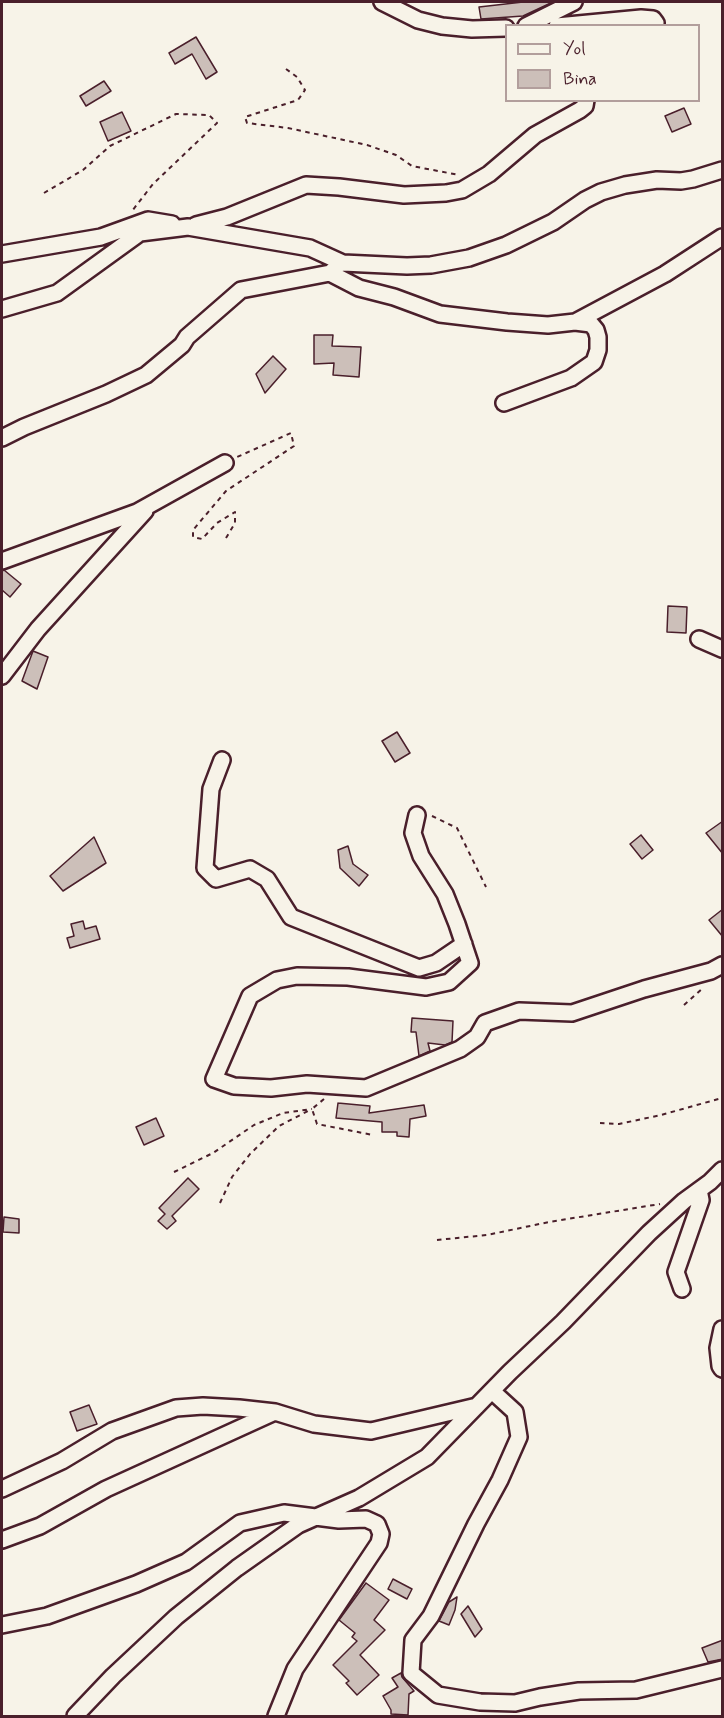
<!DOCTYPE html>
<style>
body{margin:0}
#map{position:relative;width:724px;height:1718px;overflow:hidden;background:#f7f3e8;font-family:Mynerve,sans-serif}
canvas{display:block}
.frame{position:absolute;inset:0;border:3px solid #4a1f2b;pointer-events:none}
.legend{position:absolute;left:505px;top:24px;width:195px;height:78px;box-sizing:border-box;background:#f7f3e8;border:2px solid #b29e9c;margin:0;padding:8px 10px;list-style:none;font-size:18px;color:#4a1f2b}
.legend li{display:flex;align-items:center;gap:12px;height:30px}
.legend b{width:30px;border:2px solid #b29e9c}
</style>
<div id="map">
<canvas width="724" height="1718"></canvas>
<div class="frame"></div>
<ul class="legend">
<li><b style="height:8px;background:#f7f3e8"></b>Yol</li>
<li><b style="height:16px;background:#ccbfb9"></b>Bina</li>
</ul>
</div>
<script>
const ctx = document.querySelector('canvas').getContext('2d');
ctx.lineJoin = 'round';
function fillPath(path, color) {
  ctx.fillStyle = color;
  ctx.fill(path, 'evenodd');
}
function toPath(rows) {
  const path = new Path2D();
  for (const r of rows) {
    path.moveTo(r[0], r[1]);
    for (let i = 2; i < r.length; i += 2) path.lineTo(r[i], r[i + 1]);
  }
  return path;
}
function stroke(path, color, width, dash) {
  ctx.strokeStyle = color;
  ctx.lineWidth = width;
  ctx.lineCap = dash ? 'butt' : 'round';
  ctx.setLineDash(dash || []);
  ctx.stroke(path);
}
const building = toPath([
 [523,2,553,2,523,16,481,19,479,7,523,2],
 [196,37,217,72,206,79,192,54,175,64,169,53,196,37],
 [104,81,111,91,86,106,80,96,104,81],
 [684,108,691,124,672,132,665,116,684,108],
 [122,112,131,131,108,141,100,122,122,112],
 [314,335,333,335,332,346,361,347,359,377,333,375,334,363,314,364,314,335],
 [273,356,286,369,265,393,256,374,273,356],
 [4,570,21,584,10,597,2,590,2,571,4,570],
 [668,606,687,607,686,633,667,632,668,606],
 [33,651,48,657,37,689,22,681,33,651],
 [397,732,410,753,395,762,382,741,397,732],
 [723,821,723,854,706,833,723,821],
 [641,835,653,850,642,859,630,844,641,835],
 [94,837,106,863,63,891,50,876,94,837],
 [348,846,353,864,368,875,359,886,340,868,338,850,348,846],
 [723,909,723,937,709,920,723,909],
 [83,921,85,929,96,926,100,939,70,948,67,938,74,936,71,924,83,921],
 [412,1018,453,1021,452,1042,445,1045,428,1043,430,1051,419,1056,416,1032,411,1032,412,1018],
 [338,1103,370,1106,369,1113,424,1105,426,1116,410,1119,409,1137,397,1136,397,1132,382,1132,382,1122,336,1118,338,1103],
 [156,1118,164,1136,144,1145,136,1127,156,1118],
 [188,1178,199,1189,172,1216,176,1221,167,1229,158,1221,165,1214,159,1208,188,1178],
 [4,1217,19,1219,19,1233,3,1232,4,1217],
 [89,1405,97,1424,77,1431,70,1412,89,1405],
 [393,1579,412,1589,407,1599,388,1589,393,1579],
 [366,1583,389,1600,374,1620,385,1630,360,1655,379,1675,357,1695,346,1683,349,1681,333,1665,357,1641,352,1637,355,1633,339,1620,366,1583],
 [457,1597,455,1610,449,1625,439,1621,449,1602,457,1597],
 [468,1606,482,1629,475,1637,461,1614,468,1606],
 [723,1640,723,1659,708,1662,702,1648,723,1640],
 [401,1673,402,1677,414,1691,409,1694,408,1715,391,1714,391,1710,383,1696,398,1687,392,1678,401,1673]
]);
fillPath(building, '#ccbfb9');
stroke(building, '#4a1f2b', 1.5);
const minor = toPath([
 [382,2,418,20,442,26,472,29,506,28],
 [526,26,574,2],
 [557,26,641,18,653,19,656,23,655,26],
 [196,225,227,217,306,185,339,187,404,195,446,193,462,190,489,174,535,135,580,110,585,106,586,100],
 [2,254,101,237,148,220,172,224],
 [330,273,359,288,394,297,440,314,507,322,548,325,575,322,591,324,596,330,598,337,598,350,594,362,571,378,504,403],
 [2,309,57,293,140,233,188,227,310,248,343,263,407,266,431,265,469,258,506,245,553,222,585,200,601,192,625,185,657,180,681,181,693,179,722,170],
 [575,322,665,274,722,237],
 [2,438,24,427,106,394,146,375,182,345,187,337,241,290,330,273,336,268],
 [2,561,137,512,225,463],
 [699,639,722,649],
 [2,676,38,629,145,511],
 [222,760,211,789,205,868,216,879,250,869,267,879,291,917,419,968,436,963,464,944],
 [417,815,413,833,421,856,445,894,457,924,470,963,449,982,426,987,348,977,297,976,277,980,250,996,214,1079,234,1086,271,1088,307,1084,366,1088,460,1049,477,1037,485,1023,519,1011,572,1013,644,989,711,971,722,965],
 [682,1289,676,1272,701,1200,699,1190],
 [722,1329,718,1348,720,1366,722,1369],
 [492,1391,515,1412,519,1437,500,1480,476,1524,431,1616,413,1640,411,1673,438,1695,480,1702,515,1703,540,1697,579,1691,636,1690,722,1669],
 [2,1489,62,1461,112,1431,176,1408,203,1406,239,1408,275,1412,314,1424,371,1431,477,1406],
 [2,1540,40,1526,106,1489,275,1412],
 [2,1625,47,1616,136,1584,186,1562,240,1523,284,1513,339,1520,366,1519,377,1524,381,1534,379,1543,295,1669,276,1716],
 [75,1716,113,1676,176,1617,237,1568,298,1525,359,1498,427,1457,510,1372,563,1322,649,1233,684,1201,710,1182,722,1170]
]);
stroke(minor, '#4a1f2b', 20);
stroke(toPath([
 [286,69,297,77,305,90,298,100,245,117,247,123,288,128,367,145,396,155,412,166,459,175],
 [44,193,83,170,110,146,176,114,209,115,217,123,153,184,132,211],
 [226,538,235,523,235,512,217,523,202,539,193,537,193,530,226,491,294,446,291,433,237,457],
 [432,816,457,828,486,887],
 [684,1005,703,988],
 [324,1099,312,1109,317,1124,373,1135],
 [600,1123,619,1124,661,1115,722,1098],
 [174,1172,213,1153,254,1125,283,1113,312,1109],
 [220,1203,232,1177,250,1154,279,1126,310,1110],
 [437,1240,487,1235,549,1222,660,1204]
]), '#4a1f2b', 2, [4.5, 4.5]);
stroke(minor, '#f7f3e8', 15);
</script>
